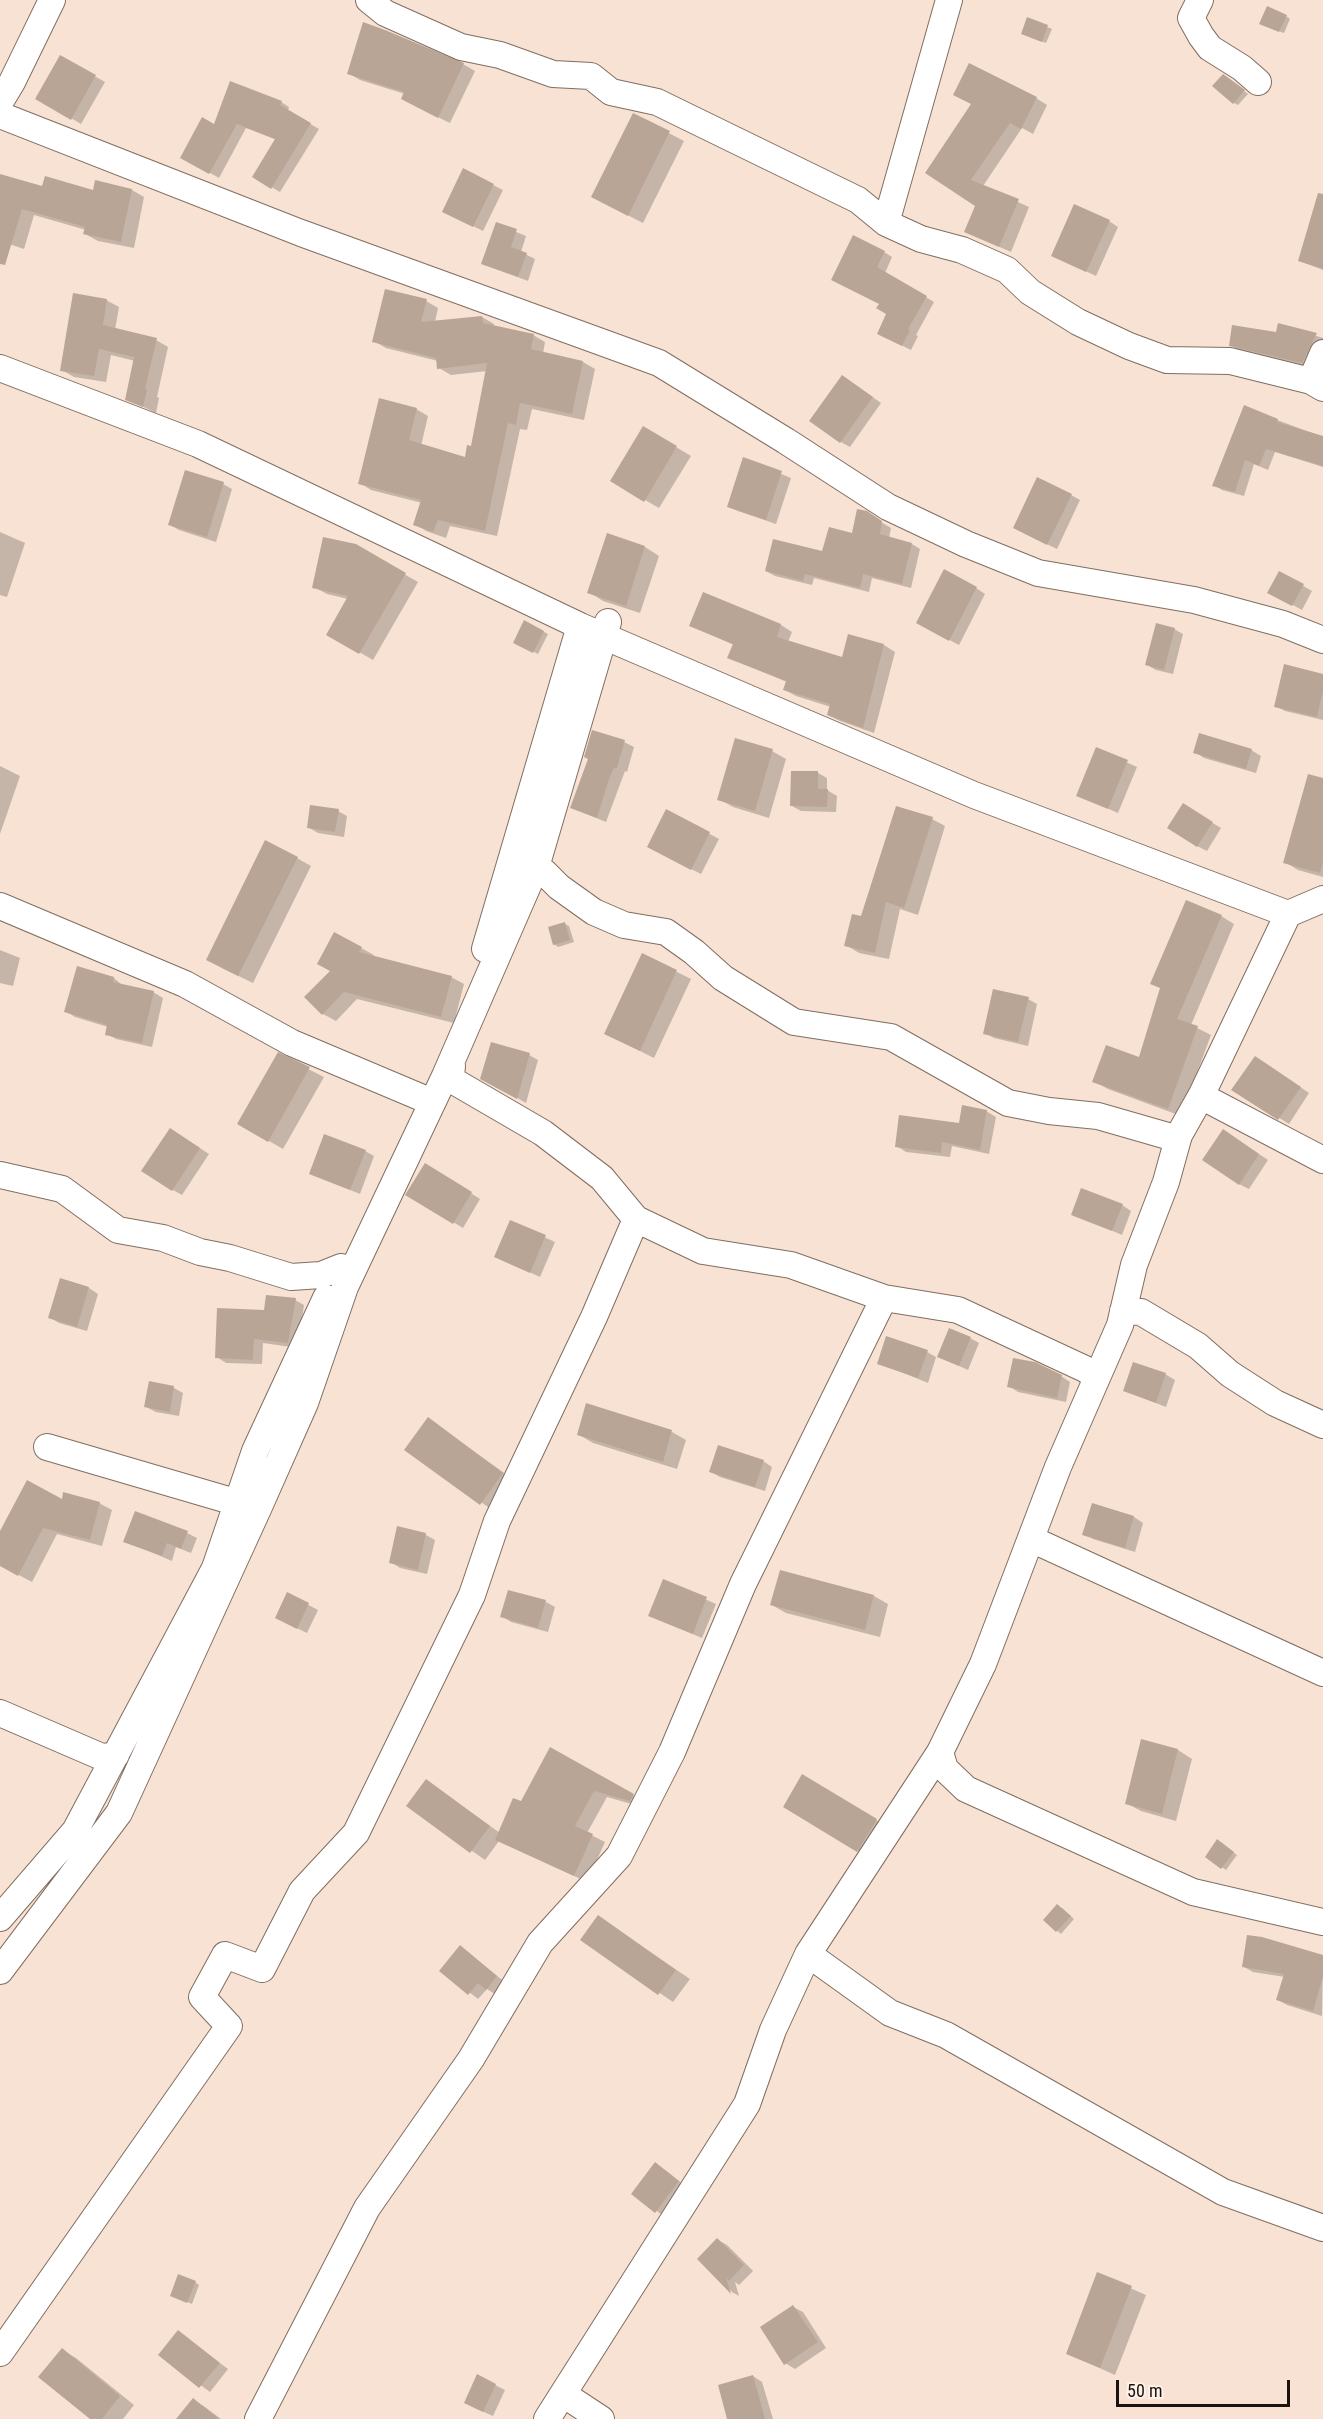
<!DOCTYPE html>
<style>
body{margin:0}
#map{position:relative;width:1323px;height:2419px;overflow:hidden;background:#f7e2d3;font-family:"Roboto Condensed",sans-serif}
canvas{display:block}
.scale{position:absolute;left:1116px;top:2380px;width:174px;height:27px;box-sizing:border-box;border:3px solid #1b130e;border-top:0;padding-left:8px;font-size:18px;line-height:21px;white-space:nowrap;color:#1b130e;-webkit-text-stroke:4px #fef1e8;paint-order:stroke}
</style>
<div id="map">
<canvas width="1323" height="2419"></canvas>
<div class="scale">50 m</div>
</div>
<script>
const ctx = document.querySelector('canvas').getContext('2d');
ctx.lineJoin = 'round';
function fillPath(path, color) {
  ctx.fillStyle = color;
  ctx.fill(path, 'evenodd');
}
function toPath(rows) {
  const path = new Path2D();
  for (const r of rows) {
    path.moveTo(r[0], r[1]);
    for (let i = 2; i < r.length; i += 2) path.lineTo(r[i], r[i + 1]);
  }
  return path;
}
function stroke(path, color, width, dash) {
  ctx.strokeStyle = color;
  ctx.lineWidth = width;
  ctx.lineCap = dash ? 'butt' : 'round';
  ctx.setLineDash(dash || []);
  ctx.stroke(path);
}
fillPath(toPath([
 [1286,16,1290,19,1284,33,1265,26],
 [1028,19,1052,29,1046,43,1027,36],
 [61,57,105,82,81,124,37,98],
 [463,64,475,71,450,123,415,106,405,94,360,80,348,73],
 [1227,78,1248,94,1238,105,1234,103],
 [1036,98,1047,105,1033,134,1022,128,983,186,1029,207,1011,252,966,232,977,206,927,172],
 [281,102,289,107,288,111,319,129,280,192,254,177,277,140,246,128,219,178,182,157,215,126],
 [634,115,684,141,643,223,608,205],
 [0,175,43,188,94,192,96,182,132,190,144,197,134,248,98,241,85,234,86,230,34,215,24,249,0,241],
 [493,185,503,190,483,231,453,216],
 [1109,221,1118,227,1096,276,1062,260],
 [497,224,526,236,521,252,535,259,528,281,483,264],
 [1323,232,1323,270,1300,261],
 [884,252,892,257,885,273,934,302,916,335,918,336,911,350,887,338,888,313,880,304,833,279],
 [106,300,119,307,115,330,156,340,168,347,157,397,159,398,156,413,127,399,135,361,111,355,106,382,74,377,62,370],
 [426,301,438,308,435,322,482,317,494,324,494,327,533,335,545,342,543,354,583,362,595,369,584,420,532,409,527,430,520,429,497,536,450,526,446,538,426,531,415,524,422,503,371,490,360,483,416,409,428,416,421,446,466,459,472,448,487,371,451,375,439,368,438,361,386,348,374,341],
 [1279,324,1323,338,1323,345,1312,368,1240,351,1231,345,1277,334],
 [851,382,881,403,850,447,841,442],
 [1277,420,1323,437,1323,467,1275,452,1268,470,1254,464,1244,496,1222,490,1214,485],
 [644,428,691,456,659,508,612,481],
 [744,459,791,478,776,524,738,511,728,506],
 [223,484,232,489,216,542,179,530,170,525],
 [1071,495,1080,500,1057,549,1024,533],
 [866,513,891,528,889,538,912,544,920,549,911,588,872,578,869,592,814,578,812,585,775,576,766,571,823,553,854,535],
 [0,532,25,543,7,597,0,595],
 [608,535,645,547,659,556,640,613,603,601,589,592],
 [355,546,418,582,373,660,328,634,348,599,327,594,314,587],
 [1280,573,1312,591,1302,610,1269,592],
 [976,588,985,594,959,645,927,628],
 [704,594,781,625,792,632,788,642,843,659,884,645,895,652,874,733,840,721,828,715,831,707,796,696,785,690,787,682,729,658,734,645,691,626],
 [525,622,548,634,538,654,515,642],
 [1174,629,1183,634,1173,674,1156,670,1147,665],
 [1323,675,1323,720,1285,711,1276,706],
 [624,742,634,747,627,772,625,771,606,822,572,808],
 [1097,749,1137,767,1118,813,1077,795],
 [1251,750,1261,756,1256,773,1204,758,1195,752],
 [772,751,786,759,769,818,733,807,719,799],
 [0,766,20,776,0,834],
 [818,773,827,778,827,790,837,796,836,812,801,811,792,806],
 [1323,780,1323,877,1298,870,1285,862],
 [1183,805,1221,828,1207,851,1197,846],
 [338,811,347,816,344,837,318,833,308,827],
 [667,811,719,839,701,874,658,852],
 [932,819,945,826,918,915,900,909,889,959,859,953,846,945,863,918],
 [297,858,311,866,253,983,222,968],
 [1221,916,1234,924,1191,1025,1211,1035,1181,1116,1108,1089,1094,1081,1140,1059],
 [565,924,569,926,574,942,558,947,554,944],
 [335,934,374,955,373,957,451,977,464,984,454,1023,357,999,336,1021,323,1014,332,971],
 [0,950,20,958,13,986,0,983],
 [643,955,691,979,654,1058,620,1041],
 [114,978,122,985,153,992,163,998,152,1047,116,1039,107,1034,108,1027,75,1017,66,1011],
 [1028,999,1037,1004,1028,1046,994,1038,985,1033],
 [278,1054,324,1077,283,1149,239,1124],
 [529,1055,538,1060,526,1103,482,1078],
 [1265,1063,1309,1093,1289,1124,1234,1090],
 [986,1111,996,1117,989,1154,952,1146,950,1157,906,1152,897,1146,960,1124],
 [180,1135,209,1154,182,1195,173,1190],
 [1232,1136,1268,1160,1249,1189,1239,1184],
 [365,1151,374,1156,360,1194,311,1174],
 [435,1170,480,1199,463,1228,408,1195],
 [1122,1205,1131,1211,1122,1235,1073,1214],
 [511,1222,555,1242,540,1277,496,1257],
 [61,1280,89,1288,98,1294,87,1331,59,1323,49,1317],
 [295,1300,304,1305,298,1348,263,1343,262,1364,226,1363,217,1357,266,1312],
 [970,1338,979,1343,968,1370,939,1357],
 [927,1352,936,1357,928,1383,879,1363],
 [1165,1374,1175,1380,1166,1407,1125,1391],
 [1061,1376,1070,1382,1066,1402,1018,1392,1009,1386],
 [150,1383,174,1388,183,1393,179,1416,156,1412,146,1407],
 [587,1405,672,1432,686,1440,677,1469,593,1443,578,1434],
 [428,1419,517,1482,495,1512,406,1449],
 [763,1461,772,1467,765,1491,720,1477,711,1472],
 [63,1501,99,1503,112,1510,102,1546,57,1534,32,1582,0,1565,0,1534],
 [1093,1505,1134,1517,1143,1523,1135,1552,1093,1539,1084,1534],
 [399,1528,426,1535,435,1540,427,1574,400,1568,391,1562],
 [187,1533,197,1538,191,1553,176,1547,172,1561,125,1541],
 [781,1571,874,1596,888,1604,880,1637,786,1613,772,1605],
 [664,1581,716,1604,702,1638,659,1620],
 [509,1591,546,1602,555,1607,548,1632,511,1622,502,1616],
 [288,1594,318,1610,307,1633,286,1623],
 [1142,1741,1178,1750,1192,1759,1176,1821,1141,1811,1126,1803],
 [551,1749,645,1802,642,1807,607,1797,587,1833,605,1842,587,1882,499,1841,485,1860,408,1806,427,1781,500,1833,522,1803],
 [803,1776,891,1829,872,1859,785,1807],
 [1222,1844,1237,1855,1226,1870,1207,1857],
 [1062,1908,1074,1919,1061,1934,1045,1920],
 [598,1917,690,1979,673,2002,582,1940],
 [461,1947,506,1983,496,1995,487,1989,478,1999,442,1971],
 [1323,1957,1322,2016,1287,2005,1278,2000,1285,1977,1253,1972,1244,1967],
 [665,2170,688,2188,665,2217,633,2194],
 [718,2240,727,2245,753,2271,739,2285,735,2282,739,2296,732,2292,699,2259],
 [1098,2274,1146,2295,1115,2375,1068,2354],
 [195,2282,199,2285,192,2304,176,2297],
 [793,2307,803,2312,826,2348,795,2369,785,2363],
 [178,2332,228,2369,210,2392,160,2355],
 [62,2350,76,2358,134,2405,123,2419,93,2419],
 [477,2376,505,2390,493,2416,475,2408],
 [753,2376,762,2382,773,2419,729,2419],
 [193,2400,205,2407,221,2419,178,2419]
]), '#0003');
fillPath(toPath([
 [1267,6,1287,15,1279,32,1259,24],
 [1027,17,1048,25,1042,42,1021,34],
 [363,22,385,30,464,63,438,118,401,99,404,92,347,74],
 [60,55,96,75,71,120,35,99],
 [969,63,1037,97,1021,129,1010,123,971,180,1019,199,999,247,964,232,975,206,925,173,971,104,953,95],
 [1223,74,1245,90,1233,104,1212,86],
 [230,81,282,101,280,105,311,123,271,189,252,177,275,139,237,124,209,174,180,158,202,117,214,124],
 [633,113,670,131,628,216,591,197],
 [463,168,494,184,473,227,442,212],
 [0,174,42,186,45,176,93,190,95,180,132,189,121,242,83,234,85,227,22,209,5,265,0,264],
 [1318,193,1323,194,1323,269,1298,261],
 [1074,204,1110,220,1086,272,1051,256],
 [496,222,517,229,511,247,527,253,518,277,481,264],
 [853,235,885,251,877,267,927,296,908,329,910,330,902,346,877,334,886,314,876,308,879,304,831,280],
 [385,289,427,299,421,322,482,316,483,323,534,334,531,349,583,361,572,414,520,403,516,425,508,423,485,531,438,520,433,532,413,525,421,500,358,484,379,398,417,408,409,440,465,457,467,445,471,446,487,363,437,369,436,358,372,342],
 [73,293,107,299,103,325,157,338,145,389,147,390,143,407,125,400,134,357,99,349,94,376,60,371],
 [1278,323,1317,333,1302,363,1229,346,1232,325,1276,332],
 [842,375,873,397,840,443,809,421],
 [1244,405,1278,419,1277,422,1323,436,1323,466,1266,449,1259,466,1245,460,1235,492,1212,486],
 [643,426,677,446,644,502,610,481],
 [743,457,782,471,766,520,727,507],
 [185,470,224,482,207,537,168,525],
 [1037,477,1072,494,1047,545,1013,528],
 [857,509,867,511,882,521,880,534,912,543,902,584,863,574,860,588,805,574,803,581,765,571,773,539,822,551,829,527,852,533],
 [607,533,645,546,626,606,587,593],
 [323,537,356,544,406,573,359,654,326,635,348,596,312,588],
 [944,569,977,587,949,641,916,623],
 [1279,571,1304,584,1292,606,1267,593],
 [703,592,781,624,777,637,842,657,848,634,884,644,863,728,827,715,830,704,783,690,786,681,727,658,733,644,689,626],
 [524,620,544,631,533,653,513,643],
 [1156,623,1175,628,1164,670,1145,665],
 [1284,664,1323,674,1323,691,1317,717,1274,707],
 [592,730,625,740,617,768,614,768,609,779,597,818,570,808,588,759,584,757],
 [1199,733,1252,749,1246,769,1193,753],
 [735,738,773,749,755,811,717,800],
 [1096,747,1128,760,1108,809,1076,796],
 [791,771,818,771,818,789,828,789,827,807,790,806],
 [1308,774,1323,778,1323,862,1320,873,1283,863],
 [1183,803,1213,822,1197,847,1167,828],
 [310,805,339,809,335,832,307,828],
 [896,806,933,817,904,908,886,902,875,953,844,946,852,914,861,916],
 [666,809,710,832,691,870,647,847],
 [265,840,298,857,238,976,206,960],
 [1186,900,1222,915,1177,1019,1198,1026,1168,1109,1092,1082,1106,1045,1139,1057,1160,988,1150,984],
 [565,922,570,940,553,945,548,927],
 [334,932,362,947,359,952,452,976,441,1017,344,992,322,1015,304,997,330,971,317,964],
 [642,953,677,970,640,1051,604,1034],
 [77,966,114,977,113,982,154,991,142,1043,105,1035,107,1025,64,1012],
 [993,989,1029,997,1018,1042,983,1034],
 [491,1042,530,1053,517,1099,480,1079],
 [278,1052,310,1067,268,1142,237,1124],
 [1255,1056,1301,1087,1278,1120,1231,1090],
 [962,1105,987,1110,980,1150,942,1142,941,1153,895,1147,899,1115,959,1123],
 [170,1128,200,1148,172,1191,141,1171],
 [1223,1129,1259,1154,1239,1185,1202,1160],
 [324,1134,366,1150,350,1190,309,1174],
 [425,1163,472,1192,453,1224,405,1195],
 [1081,1188,1123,1204,1112,1231,1071,1215],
 [510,1220,546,1235,530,1273,494,1257],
 [60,1278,89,1287,77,1327,48,1318],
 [266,1295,296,1298,288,1343,254,1339,253,1360,215,1358,217,1308,264,1310],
 [949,1328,971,1337,959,1366,937,1357],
 [886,1336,928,1350,918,1378,877,1364],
 [1013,1358,1035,1362,1062,1375,1057,1398,1007,1387],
 [1133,1362,1166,1373,1156,1403,1123,1391],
 [149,1381,174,1386,170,1412,144,1407],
 [586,1403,672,1430,663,1462,577,1435],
 [428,1417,503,1473,480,1505,404,1450],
 [718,1445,764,1460,755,1487,709,1472],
 [27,1480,62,1499,63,1492,100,1502,90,1540,43,1528,18,1576,0,1566,0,1531],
 [1092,1503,1134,1516,1125,1548,1082,1535],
 [135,1511,188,1531,181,1549,167,1543,162,1556,123,1542],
 [397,1526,426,1533,418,1570,389,1563],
 [780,1570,874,1595,865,1630,770,1605],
 [663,1579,707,1597,693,1634,648,1616],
 [508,1590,546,1600,538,1628,500,1617],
 [287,1592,309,1603,297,1629,275,1618],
 [1141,1739,1178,1749,1162,1814,1125,1804],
 [550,1747,634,1794,630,1801,594,1791,575,1826,593,1834,574,1876,495,1840,513,1798,521,1801],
 [802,1774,877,1819,857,1852,783,1807],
 [426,1779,490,1826,470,1853,406,1806],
 [1217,1839,1234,1852,1221,1869,1205,1857],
 [1057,1904,1071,1916,1056,1932,1043,1920],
 [598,1915,676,1970,658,1995,580,1940],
 [1247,1935,1262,1937,1323,1955,1323,1977,1313,2011,1276,2000,1284,1974,1242,1967],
 [460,1945,497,1976,486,1990,478,1983,468,1995,439,1971],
 [655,2162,679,2181,655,2213,631,2194],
 [717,2238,744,2265,729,2281,726,2277,731,2294,697,2259],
 [1097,2272,1132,2286,1100,2368,1066,2354],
 [178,2274,196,2281,187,2303,170,2296],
 [793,2305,818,2342,784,2365,760,2327],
 [178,2330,220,2363,199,2388,158,2355],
 [62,2348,120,2396,102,2419,90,2419,38,2377],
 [477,2374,496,2384,483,2412,464,2403],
 [753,2375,765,2419,727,2419,718,2385],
 [193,2398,219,2419,176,2419]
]), '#b9a596');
const minor = toPath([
 [369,0,385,13,461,47,500,55,553,74,591,76,611,92,657,102,858,200,886,223,921,239,962,250,1007,270,1030,292,1078,322,1129,346,1167,360,1230,361,1311,381,1323,388],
 [1200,0,1191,18,1201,36,1210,48,1242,68,1258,82],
 [0,102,12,82,52,0],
 [0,115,301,233,659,363,786,441,888,507,966,544,1038,573,1194,600,1283,624,1323,640],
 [886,223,949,0],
 [0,368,198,444,580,626,974,795,1288,914,1323,899],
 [1311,381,1323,353],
 [520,865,544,872,559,887,594,912,624,925,666,932,694,952,723,978,794,1022,891,1037,1008,1103,1049,1111,1098,1116,1178,1139],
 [0,906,185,984,292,1043,420,1097],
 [485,949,580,626],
 [452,1066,451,1076,445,1076,543,1133,602,1178,636,1219,703,1251,791,1265,884,1298,958,1310,1085,1369,1097,1377],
 [1201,1096,1323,1160],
 [0,1175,62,1189,118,1230,163,1238,200,1252,230,1258,291,1277,321,1275,341,1267],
 [1123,1311,1141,1312,1198,1346,1230,1374,1275,1403,1323,1425],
 [47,1447,252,1507],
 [1031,1539,1323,1673],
 [0,1713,102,1757,116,1755],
 [940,1752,945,1769,966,1789,1193,1892,1323,1922],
 [0,1918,75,1831,215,1568,255,1451,326,1298],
 [808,1954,890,2013,946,2035,1223,2192,1323,2228],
 [0,1971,119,1813,258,1509,305,1403,345,1287,445,1076,536,867,608,622],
 [0,2353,229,2026,202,1997,225,1955,262,1969,302,1891,356,1833,472,1595,497,1521,594,1317,636,1219],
 [563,2394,601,2419],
 [258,2419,367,2208,471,2059,540,1943,619,1856,672,1752,743,1584,884,1298],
 [547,2419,747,2104,773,2030,808,1954,940,1752,983,1664,1058,1467,1120,1325,1134,1265,1166,1182,1179,1135,1201,1096,1288,914]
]);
stroke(minor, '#816e61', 28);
stroke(minor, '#fff', 26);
</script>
